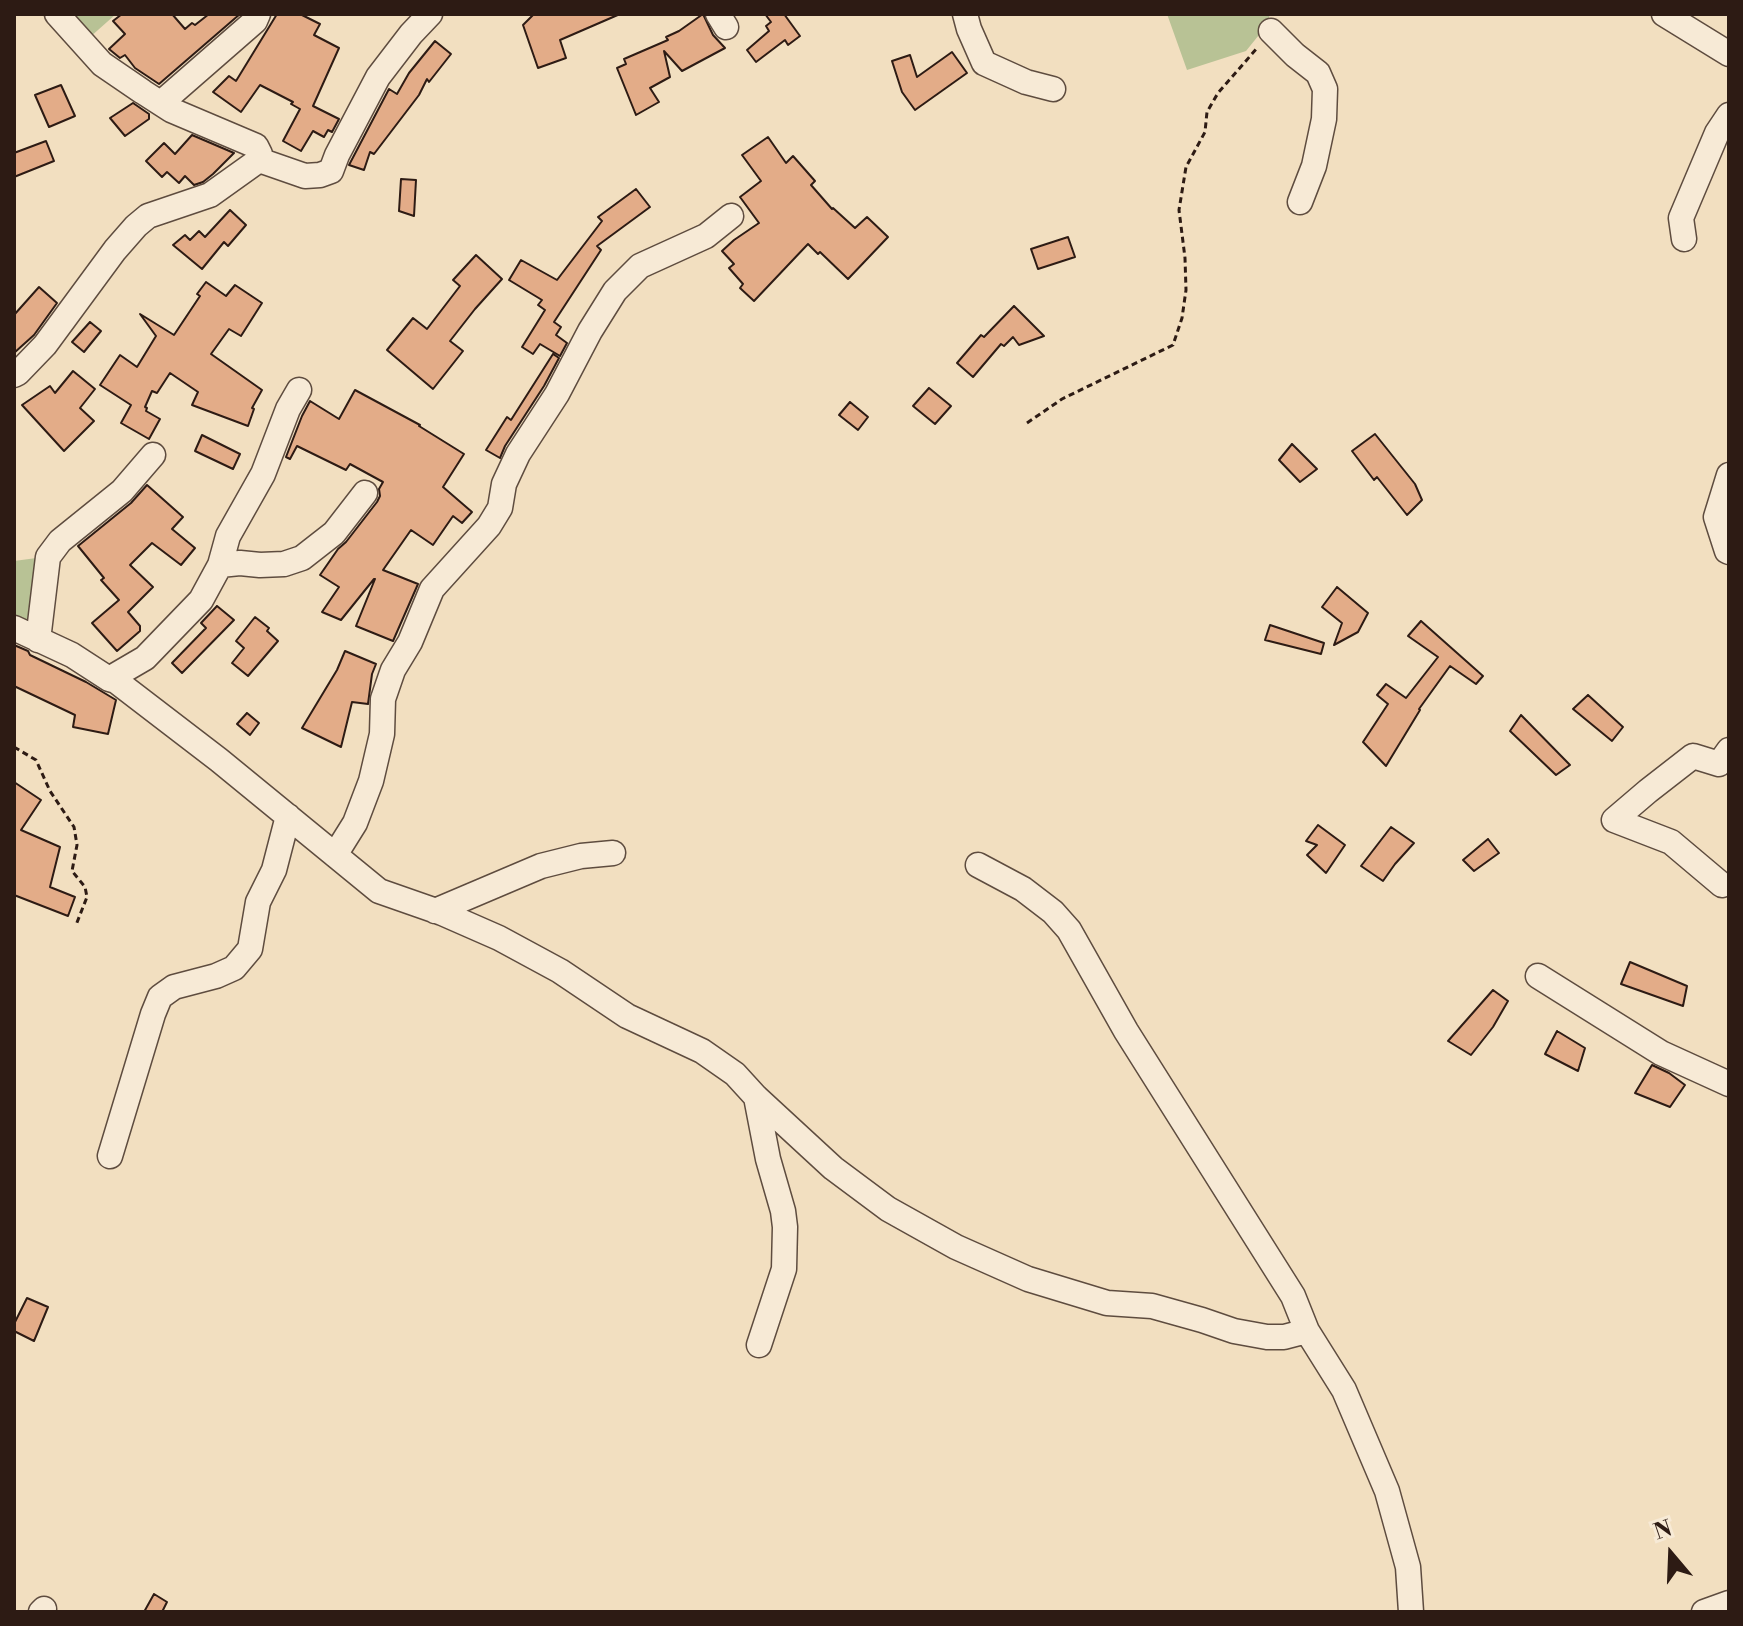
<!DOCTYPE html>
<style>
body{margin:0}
#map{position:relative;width:1743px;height:1626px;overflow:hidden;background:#f2dfc0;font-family:"Libre Bodoni",serif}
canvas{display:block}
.frame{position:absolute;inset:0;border:16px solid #2d1b14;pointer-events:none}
.north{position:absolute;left:1631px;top:1514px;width:80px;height:80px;-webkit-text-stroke:6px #f7ead6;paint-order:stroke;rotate:341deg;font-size:22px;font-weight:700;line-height:32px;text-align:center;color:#2d1b14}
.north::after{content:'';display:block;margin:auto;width:28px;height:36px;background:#2d1b14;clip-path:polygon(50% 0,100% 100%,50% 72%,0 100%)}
</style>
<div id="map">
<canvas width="1743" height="1626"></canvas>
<div class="frame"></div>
<div class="north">N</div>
</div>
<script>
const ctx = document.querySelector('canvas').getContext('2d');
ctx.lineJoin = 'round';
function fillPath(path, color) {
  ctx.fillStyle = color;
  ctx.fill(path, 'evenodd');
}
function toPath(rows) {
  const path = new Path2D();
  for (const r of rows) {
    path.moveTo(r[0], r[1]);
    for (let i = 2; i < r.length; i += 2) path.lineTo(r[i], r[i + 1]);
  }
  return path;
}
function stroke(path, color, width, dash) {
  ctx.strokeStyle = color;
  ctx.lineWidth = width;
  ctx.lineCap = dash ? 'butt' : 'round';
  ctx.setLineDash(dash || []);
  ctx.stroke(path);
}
fillPath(toPath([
 [66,14,116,14,89,38],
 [1167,14,1270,14,1267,25,1246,51,1187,70],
 [44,557,36,629,14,615,14,561]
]), '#b8c295');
const building = toPath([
 [122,14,172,14,185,29,192,23,195,25,209,14,240,14,159,84,135,68,125,55,120,58,109,49,125,34,113,21,122,14],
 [277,14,300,14,320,24,314,35,339,48,313,106,339,119,332,132,328,130,324,137,313,131,301,151,283,141,300,109,291,104,293,102,260,85,241,112,213,92,229,76,236,81,277,14],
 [534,14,620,14,560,40,566,58,538,68,523,25,534,14],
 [703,14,713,35,725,48,682,71,664,51,670,77,650,88,659,102,636,115,617,68,626,64,624,59,668,40,666,37,679,31,703,14],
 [765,14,784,14,800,36,788,45,785,40,756,62,747,50,769,31,766,26,771,22,765,14],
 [435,41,451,54,429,82,427,79,419,95,374,154,370,152,364,170,349,165,389,89,397,94,409,73,435,41],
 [952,52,967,73,915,110,902,92,892,61,910,55,917,77,952,52],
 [61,85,75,116,49,127,35,95,61,85],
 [133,103,149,114,149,119,125,136,110,118,133,103],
 [192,135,234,153,213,174,203,182,194,185,185,176,179,183,167,172,162,177,146,161,164,143,175,154,192,135],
 [768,137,786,163,793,156,815,181,811,185,832,209,833,208,855,228,867,217,888,237,848,279,820,252,818,254,808,244,754,301,740,288,743,284,729,268,734,264,722,251,734,240,759,223,740,197,761,181,742,155,768,137],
 [46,141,54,161,14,177,14,153,46,141],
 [401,179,416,180,414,216,399,211,401,179],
 [636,189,650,207,597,246,601,250,554,322,561,327,556,335,567,343,560,356,540,344,533,354,522,347,545,310,538,305,542,300,509,280,521,260,557,280,602,221,598,217,636,189],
 [230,210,246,225,228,246,224,242,202,269,173,245,185,235,190,240,199,231,205,237,230,210],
 [1068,237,1075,257,1038,269,1031,249,1068,237],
 [476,255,502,279,475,309,450,341,463,351,433,389,387,350,413,318,427,329,460,286,453,280,476,255],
 [206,282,226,296,235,285,262,303,241,336,229,329,211,354,262,390,252,408,254,409,248,426,192,405,198,392,170,373,157,393,152,391,145,407,147,408,146,411,160,419,149,439,121,423,131,405,100,385,120,355,137,367,156,336,140,314,174,335,200,296,197,294,206,282],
 [39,287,57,303,34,335,14,353,14,315,39,287],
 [1014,306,1044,336,1019,345,1013,337,1004,346,1001,344,973,377,957,363,981,335,984,337,1014,306],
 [90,322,101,331,84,352,72,342,90,322],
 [553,354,559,358,544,386,505,446,500,458,486,450,507,417,511,420,553,354],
 [73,371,95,389,80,408,94,421,64,451,22,405,50,386,55,393,73,371],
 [929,388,951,406,935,424,913,406,929,388],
 [355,390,420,425,419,426,464,454,443,487,472,512,462,523,453,516,433,545,411,530,383,570,418,584,393,641,356,626,375,579,374,579,341,620,322,612,339,587,320,575,338,549,346,542,377,502,380,496,379,489,383,482,350,464,346,470,297,446,290,459,286,457,302,416,310,401,339,419,355,390],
 [850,402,868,417,858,430,839,415,850,402],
 [1375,434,1415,484,1422,500,1407,515,1377,477,1374,480,1352,451,1375,434],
 [202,435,240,454,233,469,195,451,202,435],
 [1292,444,1317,469,1300,482,1279,460,1292,444],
 [147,485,183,517,172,529,195,548,181,565,152,543,130,565,153,587,128,612,140,626,140,631,117,651,92,623,119,600,101,580,104,578,78,546,131,503,147,485],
 [1337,587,1368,613,1358,632,1334,645,1342,623,1322,607,1337,587],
 [217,606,234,620,182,673,172,663,206,628,201,623,217,606],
 [255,617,269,628,267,631,278,641,248,676,232,663,244,648,236,641,255,617],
 [1421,621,1483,676,1476,684,1450,666,1419,709,1420,710,1386,766,1363,742,1388,704,1377,695,1386,684,1406,698,1438,657,1408,636,1421,621],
 [1270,625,1324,643,1321,654,1265,640,1270,625],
 [14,645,28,651,30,655,86,682,116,700,108,734,73,727,75,715,14,686,14,645],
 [345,651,376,664,372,674,368,704,352,702,341,747,302,728,337,670,345,651],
 [1588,695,1623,727,1612,741,1573,709,1588,695],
 [247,713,259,723,250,735,237,724,247,713],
 [1521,715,1570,765,1556,775,1510,731,1521,715],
 [14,782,41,800,21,830,60,847,50,887,75,897,68,916,14,895,14,782],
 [1318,825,1345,845,1326,873,1307,855,1317,845,1306,841,1318,825],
 [1391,827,1414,843,1395,864,1383,881,1361,866,1391,827],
 [1488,839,1499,853,1474,871,1463,860,1488,839],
 [1630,962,1687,986,1683,1006,1621,984,1630,962],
 [1493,990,1508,1001,1493,1027,1471,1055,1448,1041,1493,990],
 [1557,1031,1585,1048,1578,1071,1545,1054,1557,1031],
 [1652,1065,1669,1073,1685,1085,1670,1107,1635,1093,1652,1065],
 [27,1298,48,1307,34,1341,14,1331,14,1324,27,1298],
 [154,1594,167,1602,162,1612,144,1612,154,1594]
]);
fillPath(building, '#e3ac88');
stroke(building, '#2d1b14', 2);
const minor = toPath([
 [718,14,726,27],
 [965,14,969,29,984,63,1026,82,1053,89],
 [1664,14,1729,54],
 [1271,31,1295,55,1318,73,1325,89,1324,119,1314,166,1300,202],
 [161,103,255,21,258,14],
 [259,160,305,176,320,175,331,171,337,155,378,77,411,34,430,14],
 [1684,239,1681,218,1717,133,1729,115],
 [14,375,18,373,45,345,115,250,136,226,148,216,210,195,259,160,260,154,256,146,171,110,143,92,102,64,57,14],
 [1729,475,1716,517,1727,551,1729,552],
 [220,565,240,563,260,565,284,564,302,558,334,533,365,493],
 [14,628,72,655,109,679,116,681,219,760,379,891,442,913,499,938,560,971,627,1016,702,1051,735,1074,756,1097,833,1168,888,1209,956,1247,1028,1279,1107,1303,1152,1306,1202,1320,1234,1331,1267,1337,1284,1337,1307,1331],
 [38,640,48,557,60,541,122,491,153,455],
 [109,679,145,658,201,600,220,565,228,536,263,474,288,409,299,390],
 [335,855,355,823,371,781,382,734,383,699,393,670,410,642,432,589,489,526,500,508,504,484,518,454,557,394,590,331,615,291,640,266,706,236,731,216],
 [978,865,1023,889,1053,912,1069,930,1126,1031,1293,1296,1307,1331,1344,1390,1387,1491,1408,1567,1411,1612],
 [1722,885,1671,842,1614,820,1648,791,1693,756,1719,764,1729,750],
 [435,911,541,866,581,856,613,853],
 [1538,976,1661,1053,1729,1084],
 [756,1097,768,1159,783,1211,785,1227,784,1269,759,1345],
 [110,1156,153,1014,160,997,174,987,216,976,234,968,250,949,258,902,274,870,288,816],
 [41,1612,44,1609],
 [1704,1612,1729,1603]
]);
stroke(minor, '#5e4c3f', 27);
stroke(toPath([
 [1027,423,1062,399,1173,345,1182,318,1186,290,1185,258,1179,210,1186,167,1205,132,1207,112,1218,93,1258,47],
 [14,747,36,760,50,791,74,827,77,845,72,871,85,887,87,897,76,925]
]), '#2d1b14', 3, [6, 4]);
stroke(minor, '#f7ead6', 24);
</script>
